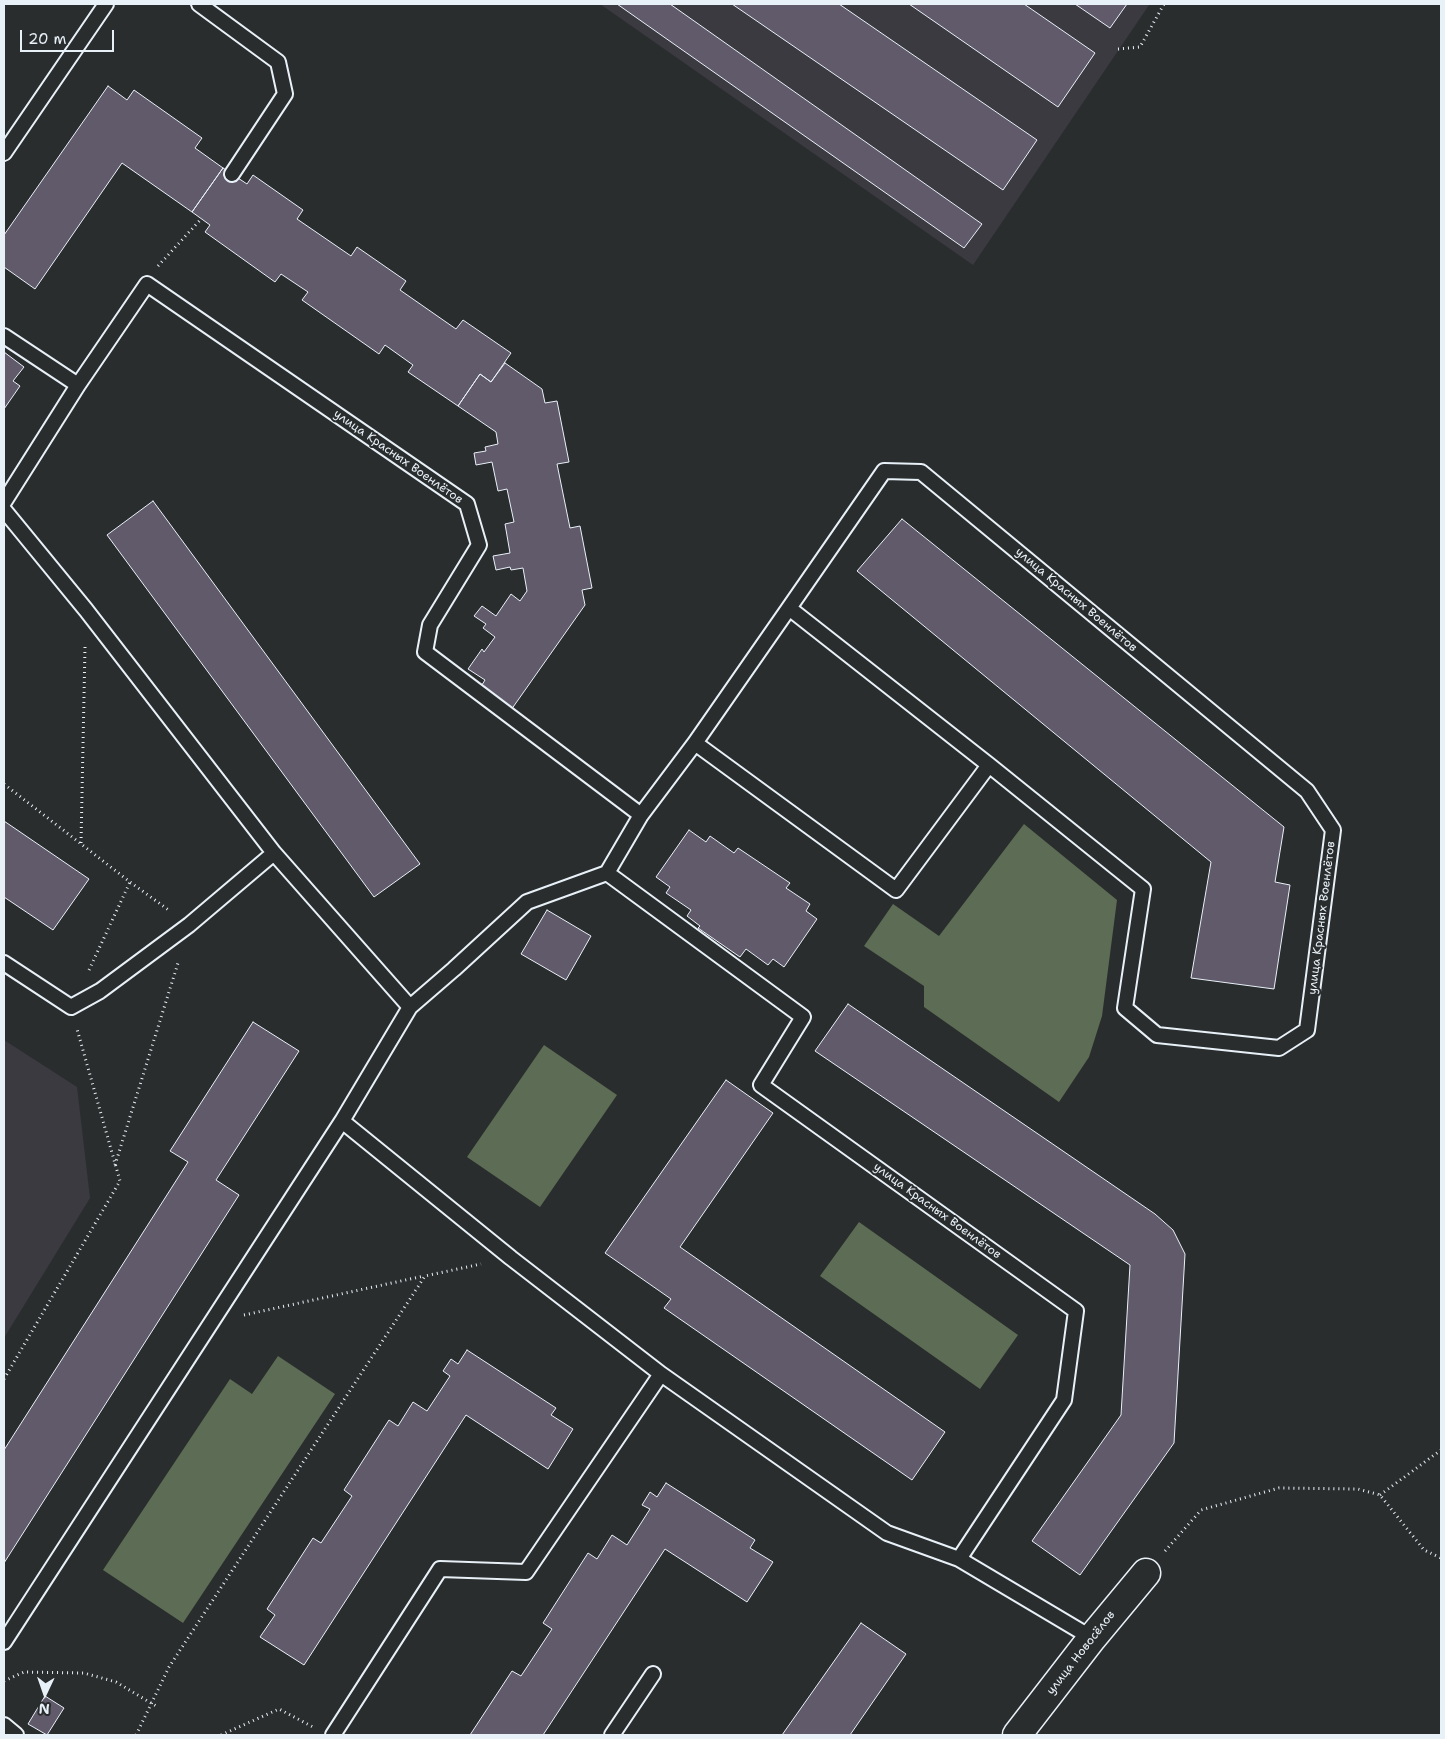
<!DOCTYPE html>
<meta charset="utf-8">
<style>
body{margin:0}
#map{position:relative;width:1445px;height:1739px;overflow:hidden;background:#2a2d2e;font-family:"Shantell Sans",sans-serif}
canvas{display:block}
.frame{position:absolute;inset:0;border:5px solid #e8f1f8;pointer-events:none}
.north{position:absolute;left:20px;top:1669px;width:50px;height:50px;-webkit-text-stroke:4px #2a2d2e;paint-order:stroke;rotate:183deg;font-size:14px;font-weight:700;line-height:20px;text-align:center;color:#e8f1f8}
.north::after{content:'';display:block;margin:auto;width:18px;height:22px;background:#e8f1f8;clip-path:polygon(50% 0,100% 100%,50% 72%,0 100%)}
.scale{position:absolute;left:20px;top:30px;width:94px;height:22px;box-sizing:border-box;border:2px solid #e8f1f8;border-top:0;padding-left:6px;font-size:15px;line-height:18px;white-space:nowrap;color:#e8f1f8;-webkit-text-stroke:4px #2a2d2e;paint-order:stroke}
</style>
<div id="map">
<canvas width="1445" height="1739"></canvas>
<div class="frame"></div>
<div class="north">N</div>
<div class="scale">20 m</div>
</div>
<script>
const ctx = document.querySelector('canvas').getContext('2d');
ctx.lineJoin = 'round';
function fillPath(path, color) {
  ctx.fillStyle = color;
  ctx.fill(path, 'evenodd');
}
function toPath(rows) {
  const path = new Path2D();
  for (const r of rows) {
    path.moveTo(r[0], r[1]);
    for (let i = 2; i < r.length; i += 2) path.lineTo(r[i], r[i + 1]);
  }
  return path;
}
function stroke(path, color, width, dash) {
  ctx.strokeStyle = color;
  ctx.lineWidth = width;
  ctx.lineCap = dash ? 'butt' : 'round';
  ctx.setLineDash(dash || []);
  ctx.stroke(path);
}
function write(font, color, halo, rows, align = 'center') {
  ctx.font = font + ' "Shantell Sans",sans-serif';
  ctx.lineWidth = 4;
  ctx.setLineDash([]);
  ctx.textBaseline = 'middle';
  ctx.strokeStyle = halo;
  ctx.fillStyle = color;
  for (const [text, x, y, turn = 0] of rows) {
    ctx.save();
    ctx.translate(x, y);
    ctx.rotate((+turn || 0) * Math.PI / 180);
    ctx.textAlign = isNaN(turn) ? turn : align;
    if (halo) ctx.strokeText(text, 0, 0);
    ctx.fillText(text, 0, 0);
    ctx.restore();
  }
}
fillPath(toPath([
 [600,4,1147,4,1149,5,973,265],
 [4,1040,77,1087,90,1198,4,1338]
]), '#3a3a40');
fillPath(toPath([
 [1024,824,1117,900,1102,1016,1089,1057,1059,1102,924,1007,924,986,864,946,893,904,939,936],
 [544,1045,617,1095,540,1207,467,1157],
 [859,1222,1018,1335,980,1389,820,1276],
 [278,1356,335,1394,183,1623,103,1570,230,1379,252,1394]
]), '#5d6c54');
const building = toPath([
 [617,4,670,4,982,224,964,248,617,4],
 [732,4,839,4,1037,140,1003,190,732,4],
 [909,4,1024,4,1095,53,1058,107,909,4],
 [1075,4,1127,4,1110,28,1075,4],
 [108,86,127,100,134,90,202,138,195,148,223,168,192,212,122,163,35,289,4,267,4,235,108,86],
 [223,168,247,184,253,175,303,210,297,219,351,256,357,247,406,281,400,290,456,329,463,320,511,353,491,382,480,374,458,406,408,372,413,365,385,345,379,354,302,300,308,292,281,274,275,282,205,232,210,225,192,212,223,168],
 [4,352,24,367,13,381,20,386,4,409,4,352],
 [505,363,542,389,545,403,557,401,569,462,557,464,570,528,580,526,592,588,582,590,585,605,511,710,480,688,485,680,468,669,482,649,484,652,495,637,483,628,486,624,474,616,482,606,496,616,511,594,520,601,527,591,523,568,511,570,510,567,496,570,493,556,510,553,505,524,514,522,507,489,498,491,492,462,476,465,474,453,486,451,485,447,498,444,496,432,458,406,480,374,491,382,505,363],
 [153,501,420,864,374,897,107,535,153,501],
 [902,519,1284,827,1275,882,1290,885,1274,989,1191,978,1211,862,857,571,902,519],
 [4,821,89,879,53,930,4,897,4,821],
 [689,830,706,842,710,836,734,853,738,848,790,883,786,888,810,904,806,911,817,919,784,967,773,959,768,965,746,949,740,957,698,928,700,926,687,916,691,910,666,893,670,887,656,877,689,830],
 [547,910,591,936,566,980,521,954,547,910],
 [848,1004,1155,1214,1173,1230,1185,1254,1174,1443,1080,1575,1032,1541,1121,1415,1130,1265,815,1051,848,1004],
 [253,1022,299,1051,216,1180,239,1195,4,1563,4,1450,188,1162,170,1151,253,1022],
 [726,1080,773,1113,680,1247,945,1432,912,1480,664,1308,671,1299,605,1253,726,1080],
 [467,1350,556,1408,551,1415,573,1429,548,1469,466,1415,304,1665,260,1637,275,1615,267,1609,313,1538,321,1543,352,1496,344,1490,389,1420,398,1426,413,1402,427,1411,450,1376,443,1371,451,1359,458,1364,467,1350],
 [666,1483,755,1540,750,1548,773,1562,747,1602,665,1549,543,1735,470,1735,512,1671,521,1676,552,1629,543,1623,588,1553,597,1559,612,1535,627,1545,650,1509,642,1505,650,1492,657,1497,666,1483],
 [861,1623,906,1654,850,1735,782,1735,861,1623],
 [45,1696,64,1708,47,1735,28,1724,45,1696]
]);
fillPath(building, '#615a6b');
stroke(building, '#e8f1f8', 1);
const lane = toPath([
 [199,4,278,62,285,94,232,174],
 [4,153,106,4],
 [4,336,78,385],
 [4,502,78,385,147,284,467,504,479,545,430,625,425,652,641,815,607,873,803,1017,761,1085,1076,1311,1064,1400,959,1559,1092,1638],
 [4,510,86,610,274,853,410,1007,342,1121,511,1258,661,1374,526,1572,440,1569,333,1735],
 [695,743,896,890,989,765],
 [641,815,695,743,789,608,884,471,921,472,1307,791,1333,830,1307,1030,1279,1048,1157,1035,1125,1008,1143,889,989,765,789,608],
 [4,963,71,1007,100,991,189,925,274,853],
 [410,1007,454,969,527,902,607,873],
 [661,1374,887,1533,959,1559],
 [4,1642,342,1121],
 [4,1725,16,1735],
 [612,1735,653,1674]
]);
const street = toPath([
 [1017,1735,1092,1638,1146,1573]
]);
stroke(lane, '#e8f1f8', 18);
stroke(street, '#e8f1f8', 31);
stroke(toPath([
 [1118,49,1140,47,1164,4],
 [158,266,202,218],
 [4,784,130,882,170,911],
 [81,843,85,647],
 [89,970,130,882],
 [115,1165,178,963],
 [244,1315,424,1276],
 [4,1379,120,1181,77,1029],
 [1380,1495,1441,1450],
 [1165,1551,1201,1510,1279,1488,1358,1489,1380,1495,1424,1550,1441,1558],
 [4,1681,24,1672,84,1673,116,1682,156,1706],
 [136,1735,169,1667,425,1276,481,1264],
 [221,1735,279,1709,313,1727]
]), '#e8f1f8', 3, [1, 4]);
stroke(lane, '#2a2d2e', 14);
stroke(street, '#2a2d2e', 28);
write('12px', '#e8f1f8', '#2a2d2e', [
 ["улица Красных Военлётов",398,457,35],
 ["улица Красных Военлётов",1076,600,40],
 ["улица Красных Военлётов",1322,918,-83],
 ["улица Красных Военлётов",937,1211,36],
 ["улица Новосёлов",1081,1653,-52]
]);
</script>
